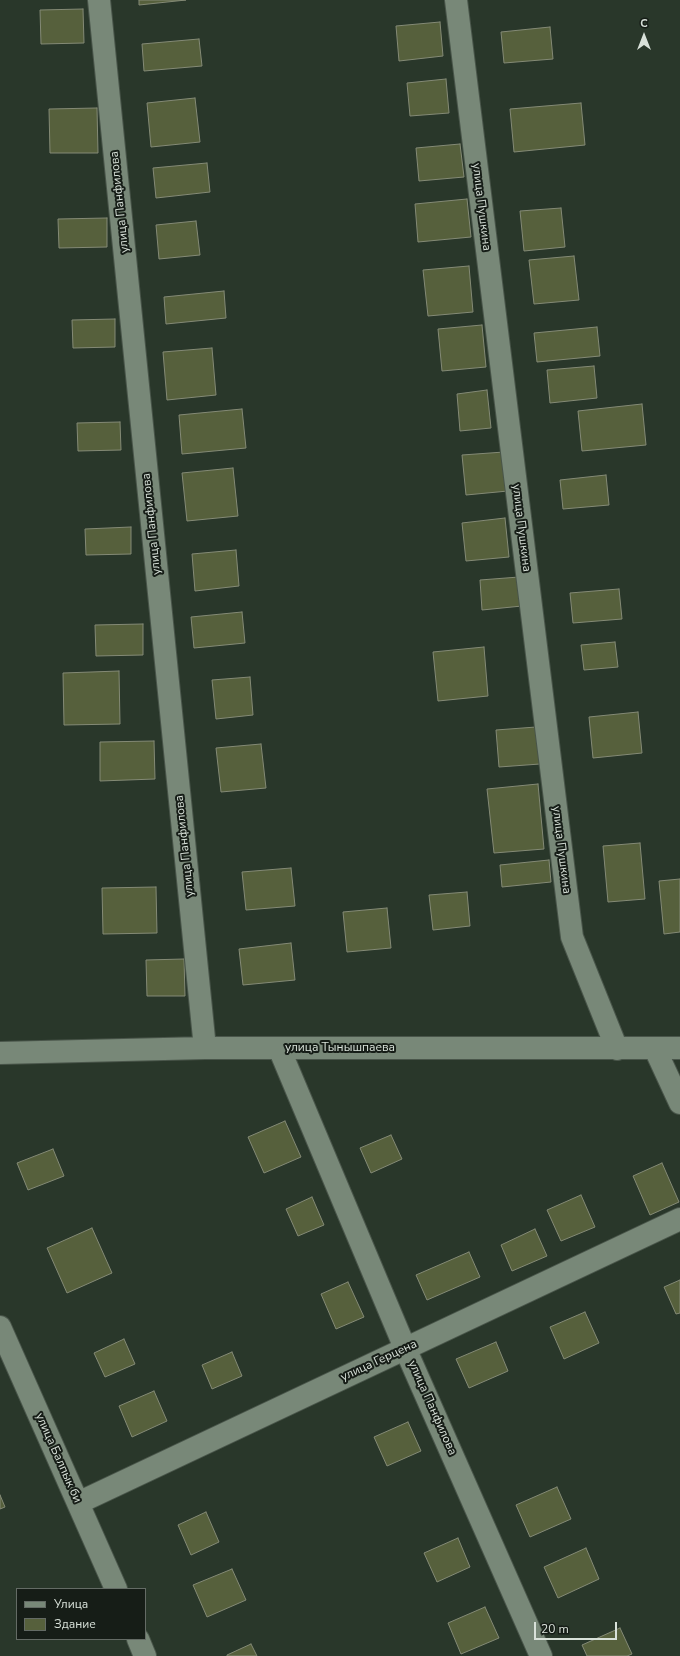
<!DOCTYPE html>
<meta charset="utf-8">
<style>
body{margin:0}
#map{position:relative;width:680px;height:1656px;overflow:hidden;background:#29372a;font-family:"Nunito Sans",sans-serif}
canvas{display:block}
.legend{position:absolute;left:16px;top:1588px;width:130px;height:52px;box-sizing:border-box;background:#161d17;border:1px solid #646b65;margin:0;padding:5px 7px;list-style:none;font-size:12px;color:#d8e1d9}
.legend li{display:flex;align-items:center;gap:8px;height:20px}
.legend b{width:20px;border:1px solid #646b65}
.north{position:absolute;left:624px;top:16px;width:40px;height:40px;-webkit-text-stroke:3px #161d17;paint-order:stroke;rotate:0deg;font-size:11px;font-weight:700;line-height:16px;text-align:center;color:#d8e1d9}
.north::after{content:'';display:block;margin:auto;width:14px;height:18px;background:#d8e1d9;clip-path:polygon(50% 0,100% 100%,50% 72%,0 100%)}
.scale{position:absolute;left:534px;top:1622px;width:83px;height:18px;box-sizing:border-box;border:2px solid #d8e1d9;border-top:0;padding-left:5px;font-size:12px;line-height:14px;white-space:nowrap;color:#d8e1d9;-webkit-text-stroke:3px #161d17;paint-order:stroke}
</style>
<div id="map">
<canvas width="680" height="1656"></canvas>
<ul class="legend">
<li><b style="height:5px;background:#788878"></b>Улица</li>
<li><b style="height:11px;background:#56603c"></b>Здание</li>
</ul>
<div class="north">С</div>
<div class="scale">20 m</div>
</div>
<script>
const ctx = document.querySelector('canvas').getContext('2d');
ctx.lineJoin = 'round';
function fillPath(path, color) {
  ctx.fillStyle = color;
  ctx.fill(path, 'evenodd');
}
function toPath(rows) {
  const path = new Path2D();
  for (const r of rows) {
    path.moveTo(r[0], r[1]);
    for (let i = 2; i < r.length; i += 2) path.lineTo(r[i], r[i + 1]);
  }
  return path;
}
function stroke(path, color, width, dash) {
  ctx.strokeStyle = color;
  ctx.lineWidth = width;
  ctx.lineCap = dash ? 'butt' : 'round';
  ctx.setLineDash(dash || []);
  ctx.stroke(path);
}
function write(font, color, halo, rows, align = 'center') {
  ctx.font = font + ' "Nunito Sans",sans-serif';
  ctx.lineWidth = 4;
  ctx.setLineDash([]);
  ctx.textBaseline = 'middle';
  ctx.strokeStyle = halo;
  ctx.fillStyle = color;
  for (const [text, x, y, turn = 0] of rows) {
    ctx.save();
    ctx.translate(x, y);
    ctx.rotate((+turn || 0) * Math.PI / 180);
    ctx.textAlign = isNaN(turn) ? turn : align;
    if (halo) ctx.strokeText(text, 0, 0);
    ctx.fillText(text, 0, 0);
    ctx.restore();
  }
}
const building = toPath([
 [139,0,186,0,139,5,139,0],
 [83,9,84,43,41,44,40,10,83,9],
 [440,22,443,56,399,61,396,26,440,22],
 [550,27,553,59,504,63,501,32,550,27],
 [199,39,202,66,144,71,142,44,199,39],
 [446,79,449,113,410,116,407,83,446,79],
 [195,98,200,142,151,147,147,103,195,98],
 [581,103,585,145,514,152,510,109,581,103],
 [97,108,98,153,50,153,49,109,97,108],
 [460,144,464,177,419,181,416,148,460,144],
 [207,163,210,192,156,198,153,168,207,163],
 [467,199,471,237,418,242,415,204,467,199],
 [561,208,565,247,524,251,520,211,561,208],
 [107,218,107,247,59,248,58,219,107,218],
 [196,221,200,255,159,259,156,225,196,221],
 [574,256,579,300,534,304,529,260,574,256],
 [469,266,473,312,428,316,423,270,469,266],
 [224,291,226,318,166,324,164,297,224,291],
 [115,319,115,347,73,348,72,320,115,319],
 [482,325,486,367,442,371,438,329,482,325],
 [597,327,600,356,537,362,534,333,597,327],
 [212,348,216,395,167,400,163,352,212,348],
 [594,366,597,398,550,403,547,370,594,366],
 [487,390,491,428,460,431,457,394,487,390],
 [642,404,646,445,582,451,578,411,642,404],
 [242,409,246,448,182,454,179,415,242,409],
 [120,422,121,450,78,451,77,423,120,422],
 [504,452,508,491,466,495,462,455,504,452],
 [233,468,238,516,187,521,182,473,233,468],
 [606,475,609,505,563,509,560,480,606,475],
 [505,518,509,557,466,561,462,523,505,518],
 [131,527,131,554,86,555,85,529,131,527],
 [236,550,239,586,195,591,192,554,236,550],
 [519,577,522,606,482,610,480,580,519,577],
 [619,589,622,619,573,623,570,593,619,589],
 [242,612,245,643,194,648,191,617,242,612],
 [143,624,143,655,96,656,95,625,143,624],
 [615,642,618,667,584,670,581,645,615,642],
 [484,647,488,696,438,701,433,652,484,647],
 [119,671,120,724,64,725,63,673,119,671],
 [250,677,253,715,216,719,212,680,250,677],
 [638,712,642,753,593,758,589,717,638,712],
 [536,727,540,764,499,767,496,730,536,727],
 [154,741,155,779,100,781,100,742,154,741],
 [261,744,266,788,221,792,216,748,261,744],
 [538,784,544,849,494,853,487,789,538,784],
 [640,843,645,899,608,902,603,846,640,843],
 [549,860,551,882,502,887,500,865,549,860],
 [291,868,295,906,246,910,242,872,291,868],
 [680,879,680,932,664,934,659,881,680,879],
 [156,887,157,933,103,934,102,888,156,887],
 [467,892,470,926,433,930,429,895,467,892],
 [387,908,391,948,347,952,343,912,387,908],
 [291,943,295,980,243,985,239,949,291,943],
 [184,959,185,996,147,996,146,960,184,959],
 [285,1121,301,1157,264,1173,248,1137,285,1121],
 [391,1135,402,1159,371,1173,360,1148,391,1135],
 [53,1149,64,1176,28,1190,17,1163,53,1149],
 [662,1163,679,1202,650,1215,633,1176,662,1163],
 [581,1195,595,1227,561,1241,547,1210,581,1195],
 [312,1197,324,1225,298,1236,286,1209,312,1197],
 [92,1228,112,1273,67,1293,47,1248,92,1228],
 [535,1229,547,1256,512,1271,501,1245,535,1229],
 [469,1252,480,1277,427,1300,416,1275,469,1252],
 [680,1280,680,1313,676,1314,664,1287,680,1280],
 [348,1282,364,1317,336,1329,321,1294,348,1282],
 [585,1312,599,1343,564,1359,550,1327,585,1312],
 [124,1339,135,1364,105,1377,94,1353,124,1339],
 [496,1342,508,1371,469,1388,456,1359,496,1342],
 [232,1352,242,1376,212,1389,202,1365,232,1352],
 [154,1391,167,1421,132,1437,119,1406,154,1391],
 [408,1422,421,1451,387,1466,374,1437,408,1422],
 [557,1487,571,1519,530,1537,516,1505,557,1487],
 [0,1495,5,1507,0,1509,0,1495],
 [206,1512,219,1542,191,1555,178,1525,206,1512],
 [458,1538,470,1567,437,1582,424,1553,458,1538],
 [586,1548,599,1579,558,1598,544,1567,586,1548],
 [232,1569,246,1600,207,1617,193,1585,232,1569],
 [485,1607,499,1638,461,1654,448,1623,485,1607],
 [620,1628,632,1654,627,1656,587,1656,582,1645,620,1628],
 [251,1644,257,1656,227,1656,227,1655,251,1644]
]);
fillPath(building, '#56603c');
stroke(building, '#848a76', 1);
const minor = toPath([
 [99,0,205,1048],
 [456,0,572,937,617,1049],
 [279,1048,405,1348,541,1656],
 [655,1049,680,1103],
 [0,1053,205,1048,680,1048],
 [0,1327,116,1589],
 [78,1503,680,1219],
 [138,1639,145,1656]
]);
stroke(minor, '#49554a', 24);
stroke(minor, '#788878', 22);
write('12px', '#d8e1d9', '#161d17', [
 ["улица Панфилова",120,202,-96],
 ["улица Пушкина",481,207,83],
 ["улица Панфилова",152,524,-96],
 ["улица Пушкина",521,528,83],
 ["улица Панфилова",185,846,-96],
 ["улица Пушкина",561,850,83],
 ["улица Тынышпаева",340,1048],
 ["улица Герцена",379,1361,-25],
 ["улица Панфилова",432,1408,66],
 ["улица Балпык би",58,1458,66]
]);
</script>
